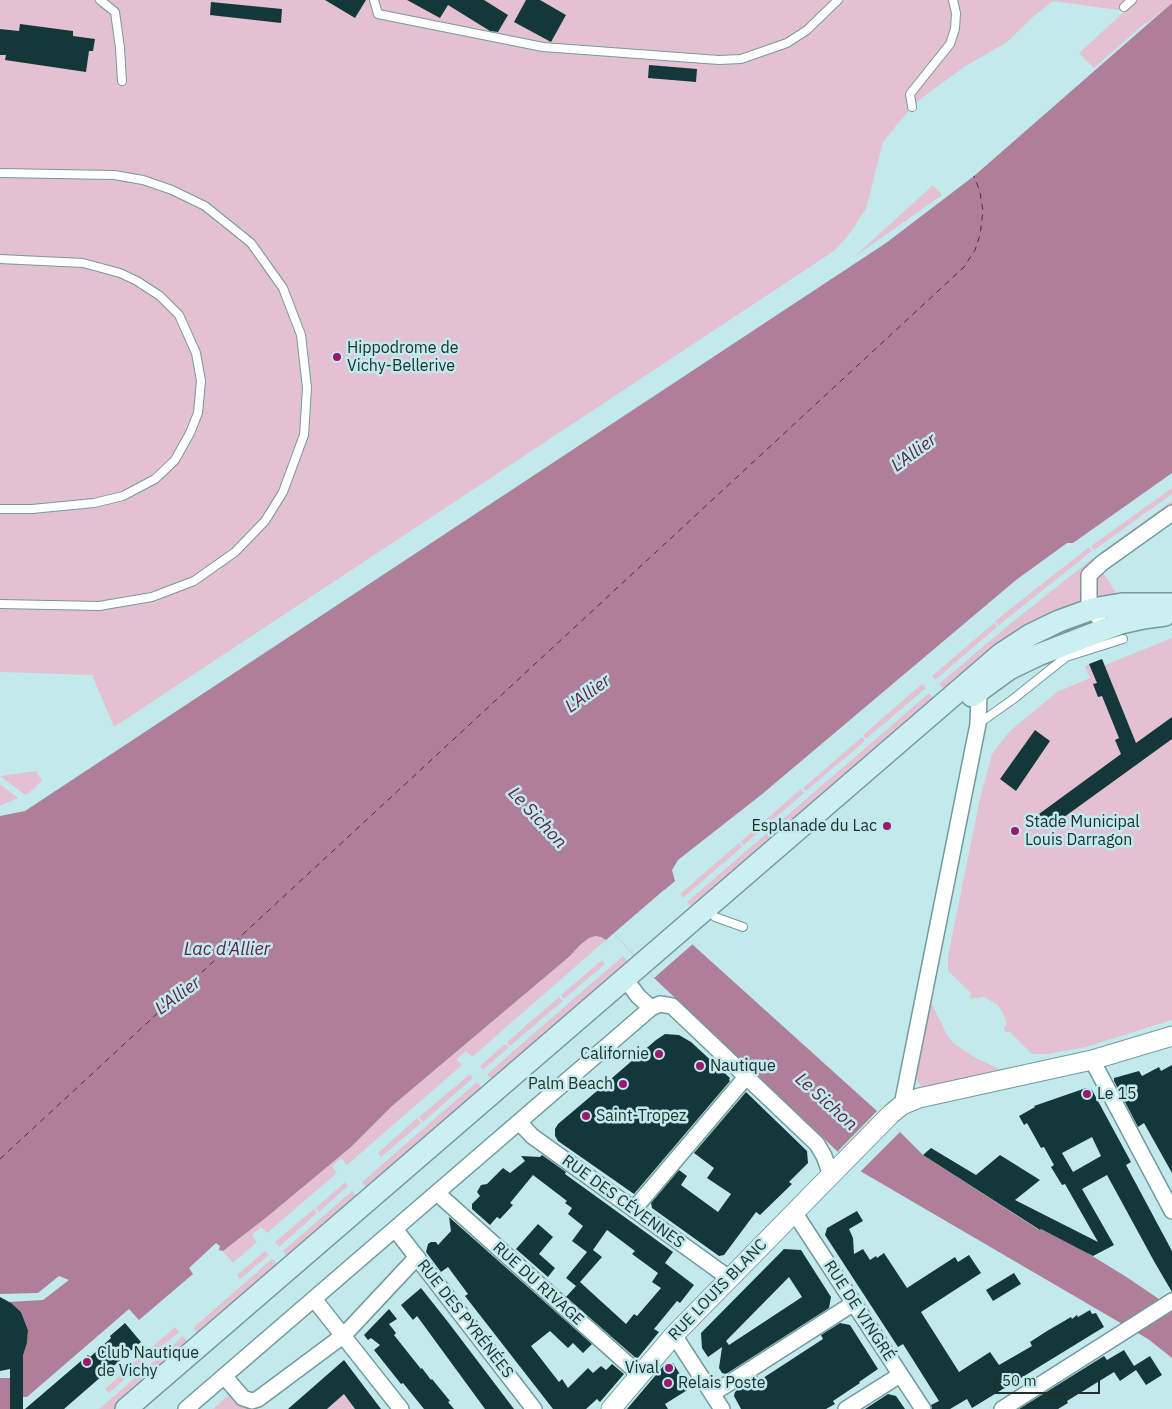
<!DOCTYPE html>
<meta charset="utf-8">
<style>
body{margin:0}
#map{position:relative;width:1172px;height:1409px;overflow:hidden;background:#c2eaec;font-family:"IBM Plex Sans",sans-serif}
canvas{display:block}
.scale{position:absolute;left:994px;top:1372px;width:106px;height:22px;box-sizing:border-box;border:2px solid #203030;border-top:0;padding-left:6px;font-size:15px;line-height:18px;white-space:nowrap;color:#203030;-webkit-text-stroke:4px #c2eaec;paint-order:stroke}
</style>
<div id="map">
<canvas width="1172" height="1409"></canvas>
<div class="scale">50 m</div>
</div>
<script>
const ctx = document.querySelector('canvas').getContext('2d');
ctx.lineJoin = 'round';
function fillPath(path, color) {
  ctx.fillStyle = color;
  ctx.fill(path, 'evenodd');
}
function toPath(rows) {
  const path = new Path2D();
  for (const r of rows) {
    path.moveTo(r[0], r[1]);
    for (let i = 2; i < r.length; i += 2) path.lineTo(r[i], r[i + 1]);
  }
  return path;
}
function stroke(path, color, width, dash) {
  ctx.strokeStyle = color;
  ctx.lineWidth = width;
  ctx.lineCap = dash ? 'butt' : 'round';
  ctx.setLineDash(dash || []);
  ctx.stroke(path);
}
function write(font, color, halo, rows, align = 'center') {
  ctx.font = font + ' "IBM Plex Sans",sans-serif';
  ctx.lineWidth = 5;
  ctx.setLineDash([]);
  ctx.textBaseline = 'middle';
  ctx.strokeStyle = halo;
  ctx.fillStyle = color;
  for (const [text, x, y, turn = 0] of rows) {
    ctx.save();
    ctx.translate(x, y);
    ctx.rotate((+turn || 0) * Math.PI / 180);
    ctx.textAlign = isNaN(turn) ? turn : align;
    if (halo) ctx.strokeText(text, 0, 0);
    ctx.fillText(text, 0, 0);
    ctx.restore();
  }
}
fillPath(toPath([
 [0,0,1172,0,1172,3,1146,24,1145,23,1094,68,1079,53,1125,11,1053,1,1034,16,1007,42,964,67,919,100,906,114,883,142,866,209,847,237,834,251,114,727,92,675,0,672],
 [933,185,942,195,853,258],
 [1172,488,1172,494,1094,550,1091,546],
 [1172,501,1172,507,1103,557,1100,553],
 [1089,547,1092,551,999,625,995,621],
 [1093,558,1096,562,1082,577,1080,602,948,694,939,684,1011,623],
 [1101,569,1117,595,1099,599,1097,576],
 [994,623,997,627,935,680,932,676],
 [1172,638,1172,1020,1086,1047,1048,1054,1032,1054,1010,1032,1005,1032,1004,1027,1007,1025,1003,1013,998,1005,984,997,970,999,971,993,948,971,948,956,980,798,992,754,1010,731,1057,692,1090,678,1085,666,1102,659,1105,665],
 [922,684,926,688,866,739,863,735],
 [929,693,938,703,696,912,687,902],
 [862,737,865,741,806,791,803,788],
 [36,771,42,780,34,789,25,795,0,776],
 [0,784,18,798,0,806],
 [801,789,804,793,744,845,740,842],
 [739,843,742,847,683,898,680,894],
 [595,936,601,937,606,940,472,1057,466,1051,457,1059,462,1065,347,1165,341,1158,332,1166,337,1173,267,1233,261,1227,252,1235,257,1242,233,1263,223,1251,351,1147,392,1106,570,956,580,945,589,938],
 [623,956,632,967,496,1085,487,1074],
 [602,960,605,964,564,999,561,995],
 [559,997,563,1001,510,1046,507,1042],
 [930,1000,947,1035,953,1043,974,1057,1006,1072,929,1091,922,1087,916,1080],
 [505,1044,509,1047,483,1070,480,1066],
 [470,1074,473,1078,423,1122,419,1117],
 [477,1082,487,1093,371,1193,362,1182],
 [417,1118,421,1123,381,1157,378,1153],
 [345,1182,348,1186,319,1212,316,1208],
 [352,1191,361,1201,292,1261,283,1251],
 [314,1209,317,1213,279,1247,275,1242],
 [265,1251,269,1255,240,1279,237,1275],
 [272,1259,282,1270,202,1339,193,1328],
 [175,1327,179,1332,145,1361,141,1357],
 [183,1336,192,1347,120,1409,99,1409],
 [139,1358,143,1363,109,1393,105,1389],
 [344,1394,355,1409,327,1409],
 [229,1395,233,1401,236,1399,248,1409,213,1409]
]), '#e4c0d3');
fillPath(toPath([
 [1172,3,1172,473,1073,543,1067,543,1016,580,761,795,678,860,672,870,675,881,654,899,693,945,898,1130,923,1155,1039,1230,1041,1229,1081,1249,1128,1278,1172,1308,1172,1358,1148,1339,855,1168,654,978,614,933,606,940,601,937,595,936,589,938,580,945,570,956,392,1106,351,1147,268,1216,223,1251,219,1250,220,1246,216,1243,189,1268,193,1274,139,1320,129,1309,27,1397,23,1397,22,1356,27,1343,28,1330,21,1312,8,1302,43,1300,69,1280,59,1276,38,1293,0,1294,0,816,25,811,886,243,974,176],
 [0,1378,10,1378,10,1409,0,1409]
]), '#af7e99');
fillPath(toPath([
 [664,890,666,891,657,899,694,943,654,978,614,933],
 [878,1110,900,1132,859,1173,838,1151]
]), '#c2eaec');
stroke(toPath([
 [0,1159,964,267,975,250,980,235,983,211,980,192,974,176]
]), '#5f2348', 1, [6, 5]);
fillPath(toPath([
 [325,0,366,0,355,18],
 [407,0,484,0,508,15,498,32,490,31,448,5,440,18],
 [526,0,540,0,566,15,551,42,514,22],
 [211,2,282,9,281,23,210,15],
 [20,24,73,31,73,36,95,39,93,51,89,51,86,72,5,60,6,55,0,55,0,29,19,31],
 [649,65,697,69,696,82,648,78],
 [1102,659,1136,743,1172,717,1172,739,1049,828,1039,814,1121,754,1115,740,1119,738,1102,696,1098,697,1093,684,1097,683,1089,664],
 [1035,730,1050,741,1016,791,1000,779],
 [665,1034,679,1035,691,1042,730,1078,729,1080,730,1081,634,1194,558,1141,555,1136,555,1129,558,1124,597,1091,656,1040],
 [1172,1065,1172,1173,1144,1123,1138,1127,1114,1081,1114,1078,1139,1071,1142,1076,1159,1067,1161,1071],
 [1086,1088,1092,1090,1131,1162,1126,1165,1172,1251,1172,1292,1155,1263,1107,1175,1082,1189,1114,1245,1093,1256,1041,1229,1040,1230,923,1155,931,1148,976,1175,1000,1155,1040,1180,1015,1200,1098,1242,1065,1184,1062,1185,1051,1167,1054,1165,1044,1147,1041,1148,1027,1123,1024,1125,1019,1116,1035,1107,1034,1106],
 [1092,1137,1101,1156,1073,1172,1062,1153],
 [746,1092,807,1151,808,1163,789,1182,792,1184,760,1215,756,1212,724,1255,719,1256,652,1208,651,1203,679,1170,687,1176,681,1185,718,1212,731,1194,707,1178,714,1168,694,1153],
 [542,1155,566,1172,565,1174,673,1252,665,1263,694,1285,680,1303,677,1301,654,1329,659,1332,637,1359,566,1297,576,1286,566,1278,587,1252,572,1241,583,1226,568,1214,572,1208,565,1203,567,1201,533,1175,510,1203,513,1205,500,1219,497,1217,490,1225,472,1209,472,1204,480,1196,477,1192,481,1185,487,1184,503,1168,510,1173,525,1161,521,1156,540,1157],
 [607,1230,635,1251,632,1254,658,1273,652,1282,661,1288,637,1316,634,1314,626,1324,580,1282,602,1257,593,1250],
 [857,1211,863,1221,849,1229,853,1238,854,1254,863,1249,870,1260,876,1256,877,1258,884,1253,907,1288,955,1257,958,1262,969,1255,981,1273,921,1312,959,1372,990,1352,999,1365,1032,1346,1030,1342,1047,1331,1071,1317,1072,1319,1077,1315,1078,1317,1090,1310,1092,1314,1096,1313,1104,1327,972,1408,967,1399,950,1409,932,1409,931,1405,939,1401,903,1344,898,1347,825,1235,827,1228],
 [449,1217,592,1344,583,1353,573,1343,568,1348,550,1331,531,1346,559,1382,562,1379,568,1388,588,1368,593,1373,601,1366,606,1370,612,1364,624,1374,600,1402,597,1399,586,1409,553,1409,465,1296,468,1294,448,1267,441,1272,426,1252,428,1244,431,1242,436,1242,438,1245,451,1231],
 [538,1224,553,1237,539,1254,555,1268,548,1277,516,1249],
 [784,1249,801,1250,831,1297,829,1308,726,1374,722,1373,719,1368,722,1347,708,1357,702,1348,701,1333],
 [789,1277,802,1297,729,1345,726,1341],
 [1014,1273,1021,1284,993,1301,986,1290],
 [421,1288,448,1322,514,1409,485,1409,417,1316,413,1320,401,1305],
 [0,1297,11,1303,21,1312,28,1330,27,1343,23,1355,23,1409,10,1409,10,1369,0,1371],
 [389,1309,397,1319,389,1324,396,1333,394,1335,421,1369,422,1368,431,1380,432,1379,450,1401,448,1402,454,1409,424,1409,403,1383,401,1384,374,1350,380,1345,371,1338,368,1340,364,1335],
 [125,1323,141,1342,64,1409,25,1409,88,1355,90,1357,111,1338,110,1336],
 [840,1323,850,1325,878,1369,859,1382,860,1383,833,1401,835,1404,826,1409,741,1409,734,1396,735,1392,741,1387,757,1376,760,1380,823,1339,821,1335],
 [1124,1350,1134,1366,1150,1356,1162,1375,1146,1385,1134,1367,1136,1370,1120,1381,1114,1372,1067,1401,1068,1403,1058,1409,1019,1409,1104,1356,1107,1360],
 [344,1360,381,1409,355,1409,344,1394,327,1409,288,1409],
 [666,1363,673,1363,689,1389,665,1404,668,1409,627,1409],
 [888,1394,896,1396,905,1409,865,1409]
]), '#14383a');
const service = toPath([
 [100,0,115,12,120,48,122,81],
 [374,0,378,14,543,47,719,60,741,59,787,43,807,30,838,0],
 [1124,7,1132,0],
 [912,107,910,94,950,44,955,29,956,13,953,0],
 [0,173,114,175,143,180,172,190,205,206,251,243,283,288,301,335,307,388,304,435,283,492,265,521,235,552,194,581,152,597,99,606,0,604],
 [0,259,83,263,120,273,137,281,160,296,179,315,196,353,201,381,198,413,190,433,175,460,155,479,123,496,94,503,32,509,0,509],
 [978,724,1012,700,1066,657,1123,639],
 [715,917,743,927]
]);
const minor = toPath([
 [1098,617,1089,603,1089,575,1102,563,1172,513],
 [632,988,638,996,651,1008],
 [1092,1060,1172,1211],
 [902,1105,978,724,979,695,978,691],
 [519,1122,532,1136,729,1278],
 [437,1193,640,1375],
 [634,1209,746,1077],
 [794,1212,923,1409],
 [395,1229,534,1409],
 [314,1299,401,1409],
 [674,1335,722,1409],
 [224,1376,243,1398,252,1401,258,1399,344,1335,417,1257],
 [712,1394,854,1303],
 [186,1409,651,1008,660,1004,672,1006,817,1144,824,1156,831,1175],
 [846,1409,900,1375],
 [1002,1409,1172,1301]
]);
const tertiary = toPath([
 [611,1409,674,1335,891,1114,902,1105,919,1098,1092,1060,1172,1036]
]);
const secondary = toPath([
 [972,696,1009,669,1038,655,1121,623,1143,618,1165,615],
 [126,1409,1001,654,1030,635,1059,621,1092,609,1122,604,1172,604]
]);
stroke(service, '#749a9c', 10);
stroke(minor, '#749a9c', 18);
stroke(tertiary, '#749a9c', 21);
stroke(secondary, '#749a9c', 24);
stroke(service, '#fff', 8);
stroke(minor, '#fff', 15);
stroke(tertiary, '#fff', 19);
stroke(secondary, '#ccf0f2', 21);
for (const [x, y, r, color] of [
 [337,357,5,"#991970"],
 [887,826,5,"#991970"],
 [1015,831,5,"#991970"],
 [659,1054,5,"#991970"],
 [700,1066,5,"#991970"],
 [623,1084,5,"#991970"],
 [1087,1094,5,"#991970"],
 [586,1116,5,"#991970"],
 [87,1362,5,"#991970"],
 [669,1368,5,"#991970"],
 [668,1383,5,"#991970"]
]) {
  const dot = new Path2D();
  dot.arc(x, y, r, 0, 2 * Math.PI);
  ctx.fillStyle = color;
  ctx.fill(dot);
  stroke(dot, '#c2eaec', 2);
}
write('16px', '#203030', '#c2eaec', [
 ["Hippodrome de",347,348],
 ["Vichy-Bellerive",347,366],
 ["Stade Municipal",1025,822],
 ["Louis Darragon",1025,840],
 ["Esplanade du Lac",877,826,"right"],
 ["Californie",649,1054,"right"],
 ["Nautique",710,1066],
 ["Palm Beach",613,1084,"right"],
 ["Le 15",1097,1094],
 ["Saint-Tropez",596,1116],
 ["Club Nautique",97,1353],
 ["de Vichy",97,1371],
 ["Vival",659,1368,"right"],
 ["Relais Poste",678,1383]
], 'left');
write('16px', '#203030', '#c2eaec', [
 ["RUE DES CÉVENNES",623,1202,36],
 ["RUE DU RIVAGE",538,1284,42],
 ["RUE LOUIS BLANC",718,1290,-46],
 ["RUE DE VINGRÉ",859,1311,57],
 ["RUE DES PYRÉNÉES",465,1319,52]
]);
write('italic 18px', '#5f2348', '#c2eaec', [
 ["L'Allier",914,453,-36],
 ["L'Allier",588,694,-36],
 ["Le Sichon",537,818,47],
 ["Lac d'Allier",227,950],
 ["L'Allier",178,996,-36],
 ["Le Sichon",826,1102,42]
]);
</script>
